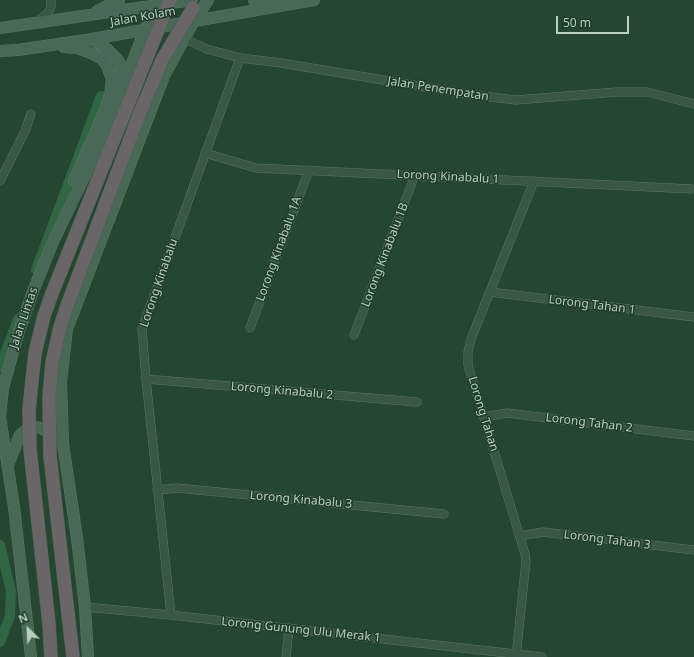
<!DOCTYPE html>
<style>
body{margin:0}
#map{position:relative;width:694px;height:657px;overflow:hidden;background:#254731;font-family:"Noto Sans",sans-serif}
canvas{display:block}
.north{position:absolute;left:8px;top:609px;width:40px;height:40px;-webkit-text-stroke:3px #1f3b29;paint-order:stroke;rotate:336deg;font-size:11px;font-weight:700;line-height:16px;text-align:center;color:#b8cfc1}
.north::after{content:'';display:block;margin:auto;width:14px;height:18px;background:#b8cfc1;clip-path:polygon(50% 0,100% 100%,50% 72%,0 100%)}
.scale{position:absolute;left:556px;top:16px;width:73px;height:18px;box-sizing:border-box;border:2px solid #b8cfc1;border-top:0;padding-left:5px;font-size:12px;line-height:14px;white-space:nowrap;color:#b8cfc1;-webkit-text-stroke:3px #1f3b29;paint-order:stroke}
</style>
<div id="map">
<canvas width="694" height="657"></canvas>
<div class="north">N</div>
<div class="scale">50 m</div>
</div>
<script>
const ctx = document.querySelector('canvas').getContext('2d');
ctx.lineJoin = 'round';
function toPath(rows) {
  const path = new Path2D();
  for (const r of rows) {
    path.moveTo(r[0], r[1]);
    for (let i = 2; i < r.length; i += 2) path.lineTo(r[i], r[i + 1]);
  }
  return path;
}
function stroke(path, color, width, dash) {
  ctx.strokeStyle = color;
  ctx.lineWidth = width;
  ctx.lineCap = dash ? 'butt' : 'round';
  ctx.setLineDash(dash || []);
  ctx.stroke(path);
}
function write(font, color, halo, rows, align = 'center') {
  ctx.font = font + ' "Noto Sans",sans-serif';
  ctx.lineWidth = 3;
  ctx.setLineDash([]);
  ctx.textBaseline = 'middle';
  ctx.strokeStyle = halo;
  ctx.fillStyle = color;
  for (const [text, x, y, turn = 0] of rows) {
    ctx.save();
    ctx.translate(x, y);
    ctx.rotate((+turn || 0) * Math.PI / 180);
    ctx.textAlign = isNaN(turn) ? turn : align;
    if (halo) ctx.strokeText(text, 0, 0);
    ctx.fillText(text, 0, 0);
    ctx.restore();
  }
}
stroke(toPath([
 [36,270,101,96],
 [0,367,18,319],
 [0,545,11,591,10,616,0,642]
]), '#306644', 10);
const minor = toPath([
 [36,22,48,13,51,7,51,0],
 [185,39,207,49,240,58,281,63,473,95,516,100,616,92,647,92,694,104],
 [205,153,256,168,692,189],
 [0,181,25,131,31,114],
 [490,292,694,317],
 [250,328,309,170],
 [354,335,415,175],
 [146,379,417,402],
 [484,417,507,413,694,436],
 [157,490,177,488,444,514],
 [520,536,543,532,694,550],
 [85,607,171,615,542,657],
 [171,615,146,379,142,329,240,58],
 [286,657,289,628],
 [516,657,526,561,525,554,468,365,468,352,471,339,534,181]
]);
const secondary = toPath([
 [254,0,259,3,273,4],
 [97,11,119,0],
 [0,28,192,0],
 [92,39,107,49,118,60,120,64,123,85],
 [64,47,77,48,93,54,102,59,107,66,112,79,110,95,105,110,74,181],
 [0,51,18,50,92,39,314,0],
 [8,465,20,435,29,428,35,427,41,428,49,433,54,438],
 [31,657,14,507,0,417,3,388,19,331,32,294,52,244,101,142,145,30,159,0],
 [88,657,85,607,77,538,63,444,61,381,67,329,164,76,194,21,208,0]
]);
const trunk = toPath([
 [29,409,35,353,44,316,51,296],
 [30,449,49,624,51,657]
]);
stroke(minor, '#5c7665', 9);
stroke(secondary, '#5c7665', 12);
stroke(trunk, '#45604f', 14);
stroke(minor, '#3a5645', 8);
stroke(secondary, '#486956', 11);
stroke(trunk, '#6a6668', 13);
const trunkBridge = toPath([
 [51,296,170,0],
 [29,409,30,449],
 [73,657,50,456,49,397,52,363,60,327,68,303,139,115,162,60,193,8]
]);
stroke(trunkBridge, '#45604f', 14, []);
stroke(trunkBridge, '#6a6668', 13);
write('12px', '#b8cfc1', '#1f3b29', [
 ["Jalan Kolam",143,17,-10],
 ["Jalan Penempatan",438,89,9],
 ["Lorong Kinabalu 1",448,177,3],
 ["Lorong Kinabalu 1A",279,249,-70],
 ["Lorong Kinabalu 1B",385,255,-69],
 ["Lorong Kinabalu",159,283,-71],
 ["Lorong Tahan 1",592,305,7],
 ["Jalan Lintas",24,318,-71],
 ["Lorong Kinabalu 2",282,391,5],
 ["Lorong Tahan",483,414,73],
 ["Lorong Tahan 2",589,423,7],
 ["Lorong Kinabalu 3",301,500,5],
 ["Lorong Tahan 3",607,540,7],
 ["Lorong Gunung Ulu Merak 1",301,630,6]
]);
</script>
